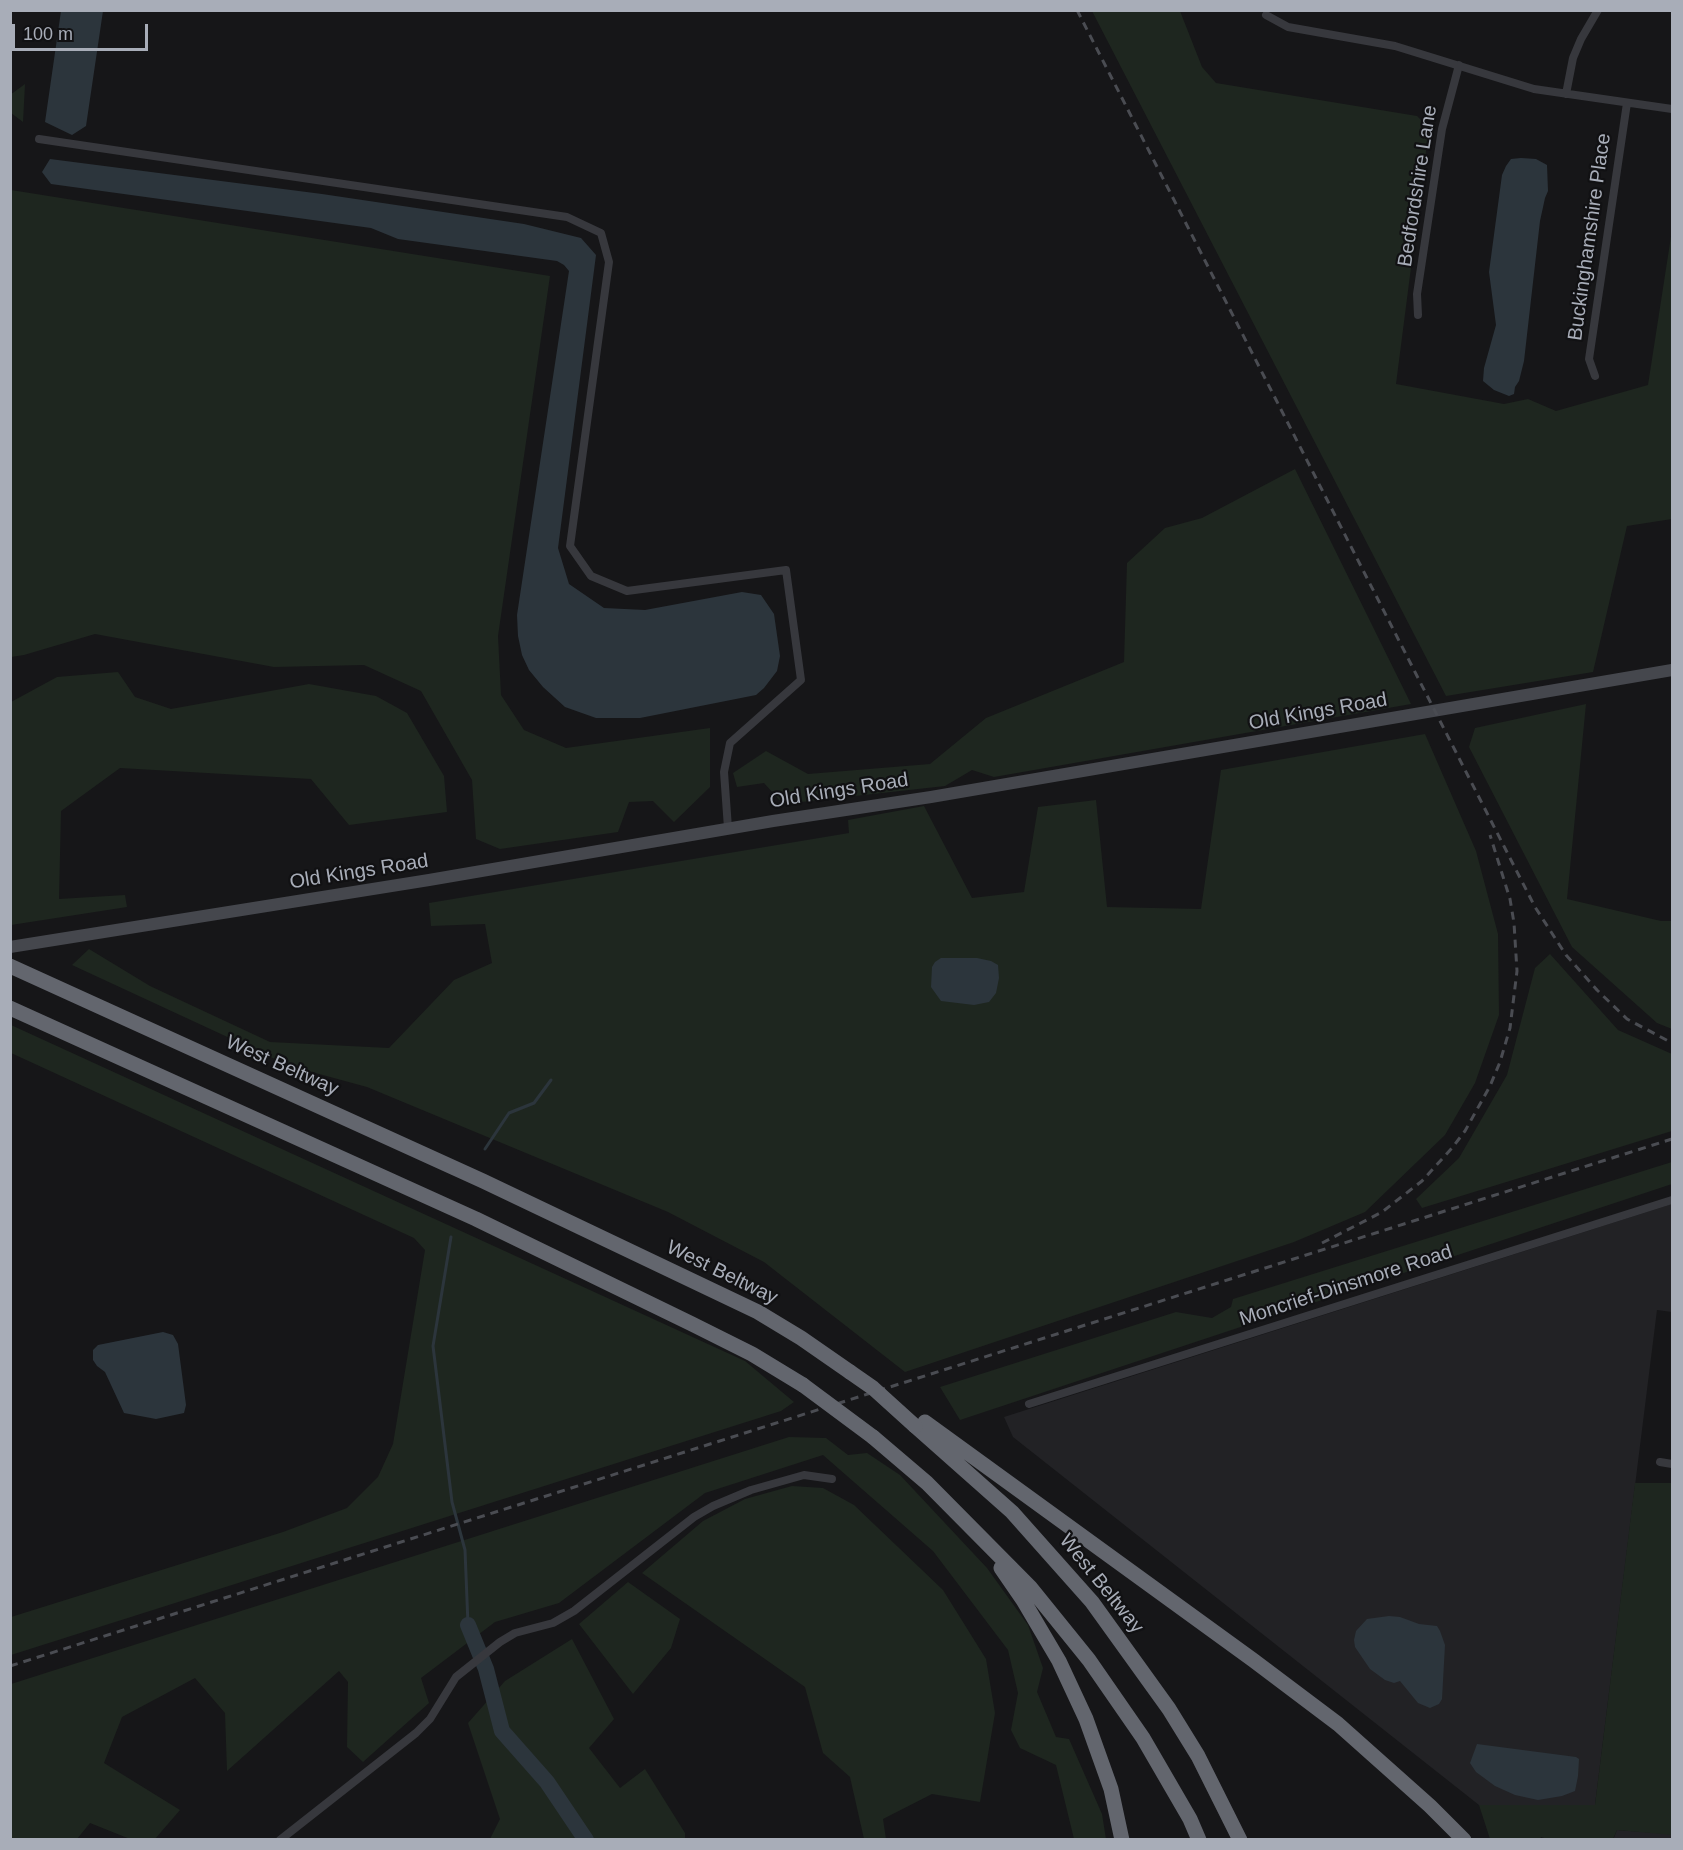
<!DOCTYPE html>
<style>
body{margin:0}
#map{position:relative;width:1683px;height:1850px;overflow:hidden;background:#161618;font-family:Arial,sans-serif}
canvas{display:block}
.frame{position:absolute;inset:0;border:12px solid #a8adb8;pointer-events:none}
.scale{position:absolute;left:12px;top:24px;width:136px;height:27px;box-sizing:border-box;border:3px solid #a8adb8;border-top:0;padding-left:8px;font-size:18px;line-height:21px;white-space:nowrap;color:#a8adb8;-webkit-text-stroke:4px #111113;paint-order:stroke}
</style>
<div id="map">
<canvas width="1683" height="1850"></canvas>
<div class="frame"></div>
<div class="scale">100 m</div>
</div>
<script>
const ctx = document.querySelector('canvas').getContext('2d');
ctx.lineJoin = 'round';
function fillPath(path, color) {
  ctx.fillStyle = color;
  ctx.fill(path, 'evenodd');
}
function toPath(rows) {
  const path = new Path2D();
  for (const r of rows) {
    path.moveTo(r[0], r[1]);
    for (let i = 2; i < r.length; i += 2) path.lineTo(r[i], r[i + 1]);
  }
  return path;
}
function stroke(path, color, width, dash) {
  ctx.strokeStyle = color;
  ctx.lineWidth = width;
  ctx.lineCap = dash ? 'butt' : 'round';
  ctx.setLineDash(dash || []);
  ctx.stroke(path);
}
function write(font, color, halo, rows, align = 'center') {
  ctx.font = font + ' Arial,sans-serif';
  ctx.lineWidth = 4.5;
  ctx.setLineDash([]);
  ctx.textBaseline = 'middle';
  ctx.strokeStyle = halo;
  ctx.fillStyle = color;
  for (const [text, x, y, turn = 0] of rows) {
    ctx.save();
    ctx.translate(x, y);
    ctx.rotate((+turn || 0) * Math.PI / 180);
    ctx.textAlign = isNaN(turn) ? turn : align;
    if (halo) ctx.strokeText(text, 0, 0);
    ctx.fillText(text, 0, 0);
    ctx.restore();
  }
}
fillPath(toPath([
 [1672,1204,1672,1312,1657,1310,1595,1805,1479,1805,1013,1437,1004,1417],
 [1617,1830,1672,1834,1672,1839,1613,1840]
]), '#222225');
fillPath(toPath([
 [1092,11,1180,11,1202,67,1216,83,1417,116,1429,128,1396,384,1504,404,1528,399,1556,411,1648,385,1672,230,1672,519,1627,526,1593,672,1446,696],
 [25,84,23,122,11,113,10,95],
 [11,190,550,276,498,636,501,695,524,730,566,748,710,728,710,787,674,822,653,801,629,802,618,832,500,849,476,839,472,780,421,691,364,665,274,667,95,634,24,655,11,657],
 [1295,469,1411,704,994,777,972,770,945,786,783,804,764,783,737,787,733,773,766,751,808,774,930,764,986,718,1124,662,1127,563,1165,528,1202,518],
 [118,672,135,697,171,709,309,684,376,696,407,713,444,776,447,812,349,825,311,779,120,768,61,811,59,899,125,895,127,907,11,925,11,702,57,677],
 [1586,704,1567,899,1661,921,1672,921,1672,1029,1657,1023,1572,947,1469,747,1475,728],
 [1425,734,1476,851,1498,934,1499,1015,1475,1083,1445,1135,1365,1212,1294,1242,905,1372,764,1262,668,1212,367,1087,290,1066,72,965,89,949,150,986,270,1042,389,1048,454,980,492,963,485,924,431,926,429,903,849,833,848,820,924,806,972,898,1024,892,1038,807,1096,800,1107,907,1201,909,1221,770],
 [1550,954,1618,1030,1672,1054,1672,1131,1422,1208,1416,1199,1459,1158,1507,1075,1535,968],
 [11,1025,745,1361,794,1402,781,1411,11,1655,11,1617,283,1532,347,1508,378,1477,393,1444,425,1250,414,1238,11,1053],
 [1672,1162,1672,1184,960,1420,940,1387,1176,1312,1212,1318,1231,1307,1233,1299],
 [789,1437,826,1438,848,1455,867,1453,900,1475,987,1568,1028,1625,1043,1668,1037,1692,1056,1737,1069,1739,1102,1814,1106,1839,1074,1839,1056,1765,1020,1748,1011,1730,1018,1693,1008,1650,933,1551,823,1455,705,1493,559,1603,495,1622,421,1678,429,1703,363,1762,347,1747,348,1682,339,1671,227,1771,225,1713,195,1678,122,1717,104,1763,180,1810,155,1839,130,1839,90,1823,77,1839,11,1839,11,1684],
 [1635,1483,1672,1483,1672,1835,1617,1830,1613,1839,1550,1840,1541,1837,1540,1840,1490,1839,1479,1805,1595,1805],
 [792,1486,823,1488,854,1505,943,1590,986,1659,995,1713,980,1802,932,1794,883,1819,886,1839,864,1839,850,1777,823,1753,805,1687,642,1573,703,1521,745,1499],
 [628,1582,680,1619,671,1648,633,1694,579,1624],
 [572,1639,614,1719,589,1748,620,1788,645,1769,685,1833,685,1839,490,1839,500,1819,468,1723,505,1681]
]), '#1e261f');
fillPath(toPath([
 [61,11,103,11,86,126,72,135,45,122],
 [1521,158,1536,159,1547,165,1548,191,1545,198,1540,221,1524,361,1519,381,1515,387,1514,394,1509,396,1494,390,1483,381,1484,368,1496,325,1489,272,1502,175,1506,166,1511,159],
 [50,159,322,194,524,224,581,238,596,255,558,548,569,584,604,608,645,610,742,592,761,595,774,614,780,656,777,671,764,688,756,695,640,718,596,718,565,707,543,687,529,670,522,655,518,636,517,615,569,271,564,265,557,261,398,239,371,228,51,184,42,172],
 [941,958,977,958,991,961,998,965,999,978,996,993,989,1002,974,1005,941,1001,931,987,932,967,935,962],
 [163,1332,173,1335,178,1344,186,1405,184,1413,156,1419,124,1413,105,1372,97,1366,93,1360,93,1350,98,1345],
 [1389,1616,1400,1617,1419,1624,1437,1626,1440,1631,1445,1645,1442,1699,1439,1704,1430,1708,1418,1703,1400,1681,1394,1683,1385,1680,1370,1669,1355,1647,1354,1640,1356,1631,1367,1619],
 [1477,1744,1576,1757,1579,1759,1578,1776,1575,1791,1562,1796,1538,1800,1515,1795,1495,1786,1476,1772,1470,1763]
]), '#2c353c');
stroke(toPath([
 [485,1149,509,1113,534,1103,551,1080],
 [451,1237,433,1346,452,1502,465,1550,468,1625]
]), '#2c353c', 3);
stroke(toPath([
 [468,1625,486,1669,502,1731,547,1782,586,1840]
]), '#2c353c', 16);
stroke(toPath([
 [1266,15,1288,27,1395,46,1534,89,1672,109],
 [1566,94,1573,58,1581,39,1598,10],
 [39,139,567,217,601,233,609,262,570,546,591,576,627,591,786,570,801,680,730,743,724,772,728,828],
 [1418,315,1417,294,1442,129,1459,65],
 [1595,376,1589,359,1627,103],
 [1029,1404,1672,1200],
 [1660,1462,1672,1464],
 [280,1840,416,1733,430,1719,456,1677,500,1642,515,1633,553,1623,574,1611,694,1517,713,1506,751,1490,804,1475,832,1479]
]), '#37383d', 8);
stroke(toPath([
 [10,947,429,880,773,821,931,797,1672,670]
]), '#45474d', 12);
stroke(toPath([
 [10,966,483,1181,758,1312,801,1338,850,1372],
 [10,1008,476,1219,692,1324,752,1354,803,1385],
 [925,1422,1253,1660,1338,1724,1430,1806,1464,1840],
 [915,1426,1012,1512,1092,1602,1169,1709,1198,1756,1240,1840],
 [873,1437,927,1483,1030,1587,1089,1660,1143,1738,1190,1819,1199,1840],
 [1001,1568,1023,1600,1059,1661,1086,1719,1111,1789,1122,1840]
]), '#63666e', 15);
stroke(toPath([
 [1077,10,1535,907,1566,955,1597,990,1627,1019,1672,1043],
 [1322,1243,1382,1212,1422,1181,1452,1148,1465,1131,1490,1086,1500,1062,1510,1028,1517,971,1514,923,1510,899,1490,835],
 [10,1666,1672,1139]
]), '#4a4c52', 3, [8, 6]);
stroke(toPath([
 [850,1372,873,1388,915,1426],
 [803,1385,873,1437]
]), '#63666e', 15);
write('20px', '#a8adb8', '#111113', [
 ["Bedfordshire Lane",1418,186,-81],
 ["Buckinghamshire Place",1590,237,-82],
 ["Old Kings Road",1318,712,-10],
 ["Old Kings Road",839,791,-9],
 ["Old Kings Road",359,872,-9],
 ["West Beltway",282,1066,24],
 ["West Beltway",722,1273,26],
 ["Moncrief-Dinsmore Road",1346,1286,-18],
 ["West Beltway",1101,1584,51]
]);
</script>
